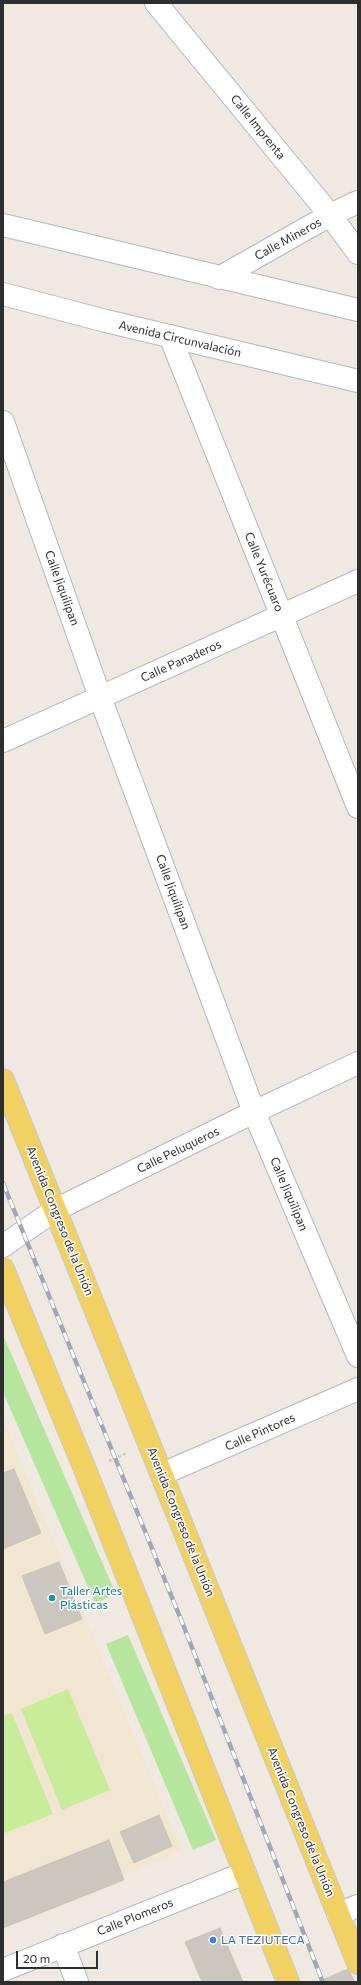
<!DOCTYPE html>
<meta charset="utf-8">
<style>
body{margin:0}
#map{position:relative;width:361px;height:1985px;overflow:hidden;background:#efe9e1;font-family:Commissioner,sans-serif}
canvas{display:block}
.frame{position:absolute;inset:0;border:4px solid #2e2e2e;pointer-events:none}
.scale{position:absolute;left:16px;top:1951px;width:82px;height:18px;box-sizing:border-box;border:2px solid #2e2e2e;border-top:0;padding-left:5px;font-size:12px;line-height:14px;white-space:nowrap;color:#2e2e2e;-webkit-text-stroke:3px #fff;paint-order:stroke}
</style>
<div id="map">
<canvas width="361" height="1985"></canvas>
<div class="frame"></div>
<div class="scale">20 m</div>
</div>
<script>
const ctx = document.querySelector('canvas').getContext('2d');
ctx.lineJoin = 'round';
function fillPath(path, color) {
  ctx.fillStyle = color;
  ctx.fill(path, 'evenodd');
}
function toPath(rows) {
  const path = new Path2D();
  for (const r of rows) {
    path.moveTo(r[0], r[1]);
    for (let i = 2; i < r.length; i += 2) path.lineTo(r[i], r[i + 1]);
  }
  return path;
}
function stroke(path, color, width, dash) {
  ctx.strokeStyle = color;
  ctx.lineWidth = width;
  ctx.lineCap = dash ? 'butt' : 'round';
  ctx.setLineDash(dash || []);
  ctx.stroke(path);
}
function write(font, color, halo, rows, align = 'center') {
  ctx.font = font + ' Commissioner,sans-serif';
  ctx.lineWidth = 3;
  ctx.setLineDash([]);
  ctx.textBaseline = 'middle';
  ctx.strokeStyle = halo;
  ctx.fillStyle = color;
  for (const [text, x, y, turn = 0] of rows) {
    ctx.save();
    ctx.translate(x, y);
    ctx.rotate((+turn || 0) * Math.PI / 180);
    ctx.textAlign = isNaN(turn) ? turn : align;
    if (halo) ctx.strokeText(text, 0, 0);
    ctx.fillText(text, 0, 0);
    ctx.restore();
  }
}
fillPath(toPath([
 [3,1418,182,1851,3,1926]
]), '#f0e6d1');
fillPath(toPath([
 [3,1335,116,1594,95,1603,3,1392],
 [128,1635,216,1840,193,1850,106,1644]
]), '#b6e59e');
fillPath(toPath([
 [68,1689,110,1790,62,1810,21,1709],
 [12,1713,53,1814,5,1833,3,1828,3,1716]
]), '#c9ec9a');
const building = toPath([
 [14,1469,41,1533,3,1549,3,1473,14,1469],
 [59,1562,82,1619,45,1634,22,1576,59,1562],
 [159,1815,172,1846,134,1863,120,1832,159,1815],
 [109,1840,124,1880,3,1928,3,1882,109,1840],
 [220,1928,243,1982,202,1982,185,1942,220,1928],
 [348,1969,355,1982,317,1982,322,1980,348,1969]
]);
fillPath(building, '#cbc7bf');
stroke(building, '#cbc5ba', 1);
const street = toPath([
 [156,3,330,215,358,253],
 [219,278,330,215,358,202],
 [170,336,358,807],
 [3,422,100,697,254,1112,358,1356],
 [3,741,358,581],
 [3,1246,55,1210,254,1112,358,1063],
 [162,1474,358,1389],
 [338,1914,358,1906],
 [63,1945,77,1982],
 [3,1970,245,1873]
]);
const secondary = toPath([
 [3,225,358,310],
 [3,294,106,321,358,381]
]);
const primary = toPath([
 [3,1080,358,1963],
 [3,1269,86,1472,288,1982]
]);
stroke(street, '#b4b7c1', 24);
stroke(secondary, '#b4b7c1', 24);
stroke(primary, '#c9c9c9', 24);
stroke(toPath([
 [109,1461,127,1453]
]), '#c9c9c9', 2.5, [3, 2]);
stroke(street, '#fff', 22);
stroke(secondary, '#fff', 22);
stroke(primary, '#f2d163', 22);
const rail = toPath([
 [3,1183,182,1622,322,1980]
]);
stroke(rail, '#a3a6b8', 4.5);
stroke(rail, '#fff', 3, [9]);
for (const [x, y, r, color] of [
 [52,1598,4,"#0f9aa8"],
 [213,1940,4,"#3f7fe0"]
]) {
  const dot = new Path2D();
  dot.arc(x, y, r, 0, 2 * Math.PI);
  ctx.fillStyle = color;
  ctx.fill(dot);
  stroke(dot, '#fff', 1.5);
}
write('12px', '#2e2e2e', '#fff', [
 ["Calle Imprenta",258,127,51],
 ["Calle Mineros",288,239,-29],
 ["Avenida Circunvalación",180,339,13],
 ["Calle Yurécuaro",264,572,68],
 ["Calle Jiquilipan",62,588,70],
 ["Calle Panaderos",181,661,-24],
 ["Calle Jiquilipan",173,892,70],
 ["Calle Peluqueros",178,1150,-26],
 ["Calle Jiquilipan",289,1194,67],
 ["Avenida Congreso de la Unión",60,1221,68],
 ["Calle Pintores",260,1432,-24],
 ["Avenida Congreso de la Unión",181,1522,68],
 ["Avenida Congreso de la Unión",301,1822,68],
 ["Calle Plomeros",135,1917,-22]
]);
write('12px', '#0d838f', '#fff', [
 ["Taller Artes",60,1591],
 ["Plásticas",60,1605]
], 'left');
write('12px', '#366cbe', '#fff', [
 ["LA TEZIUTECA",221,1940]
], 'left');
</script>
